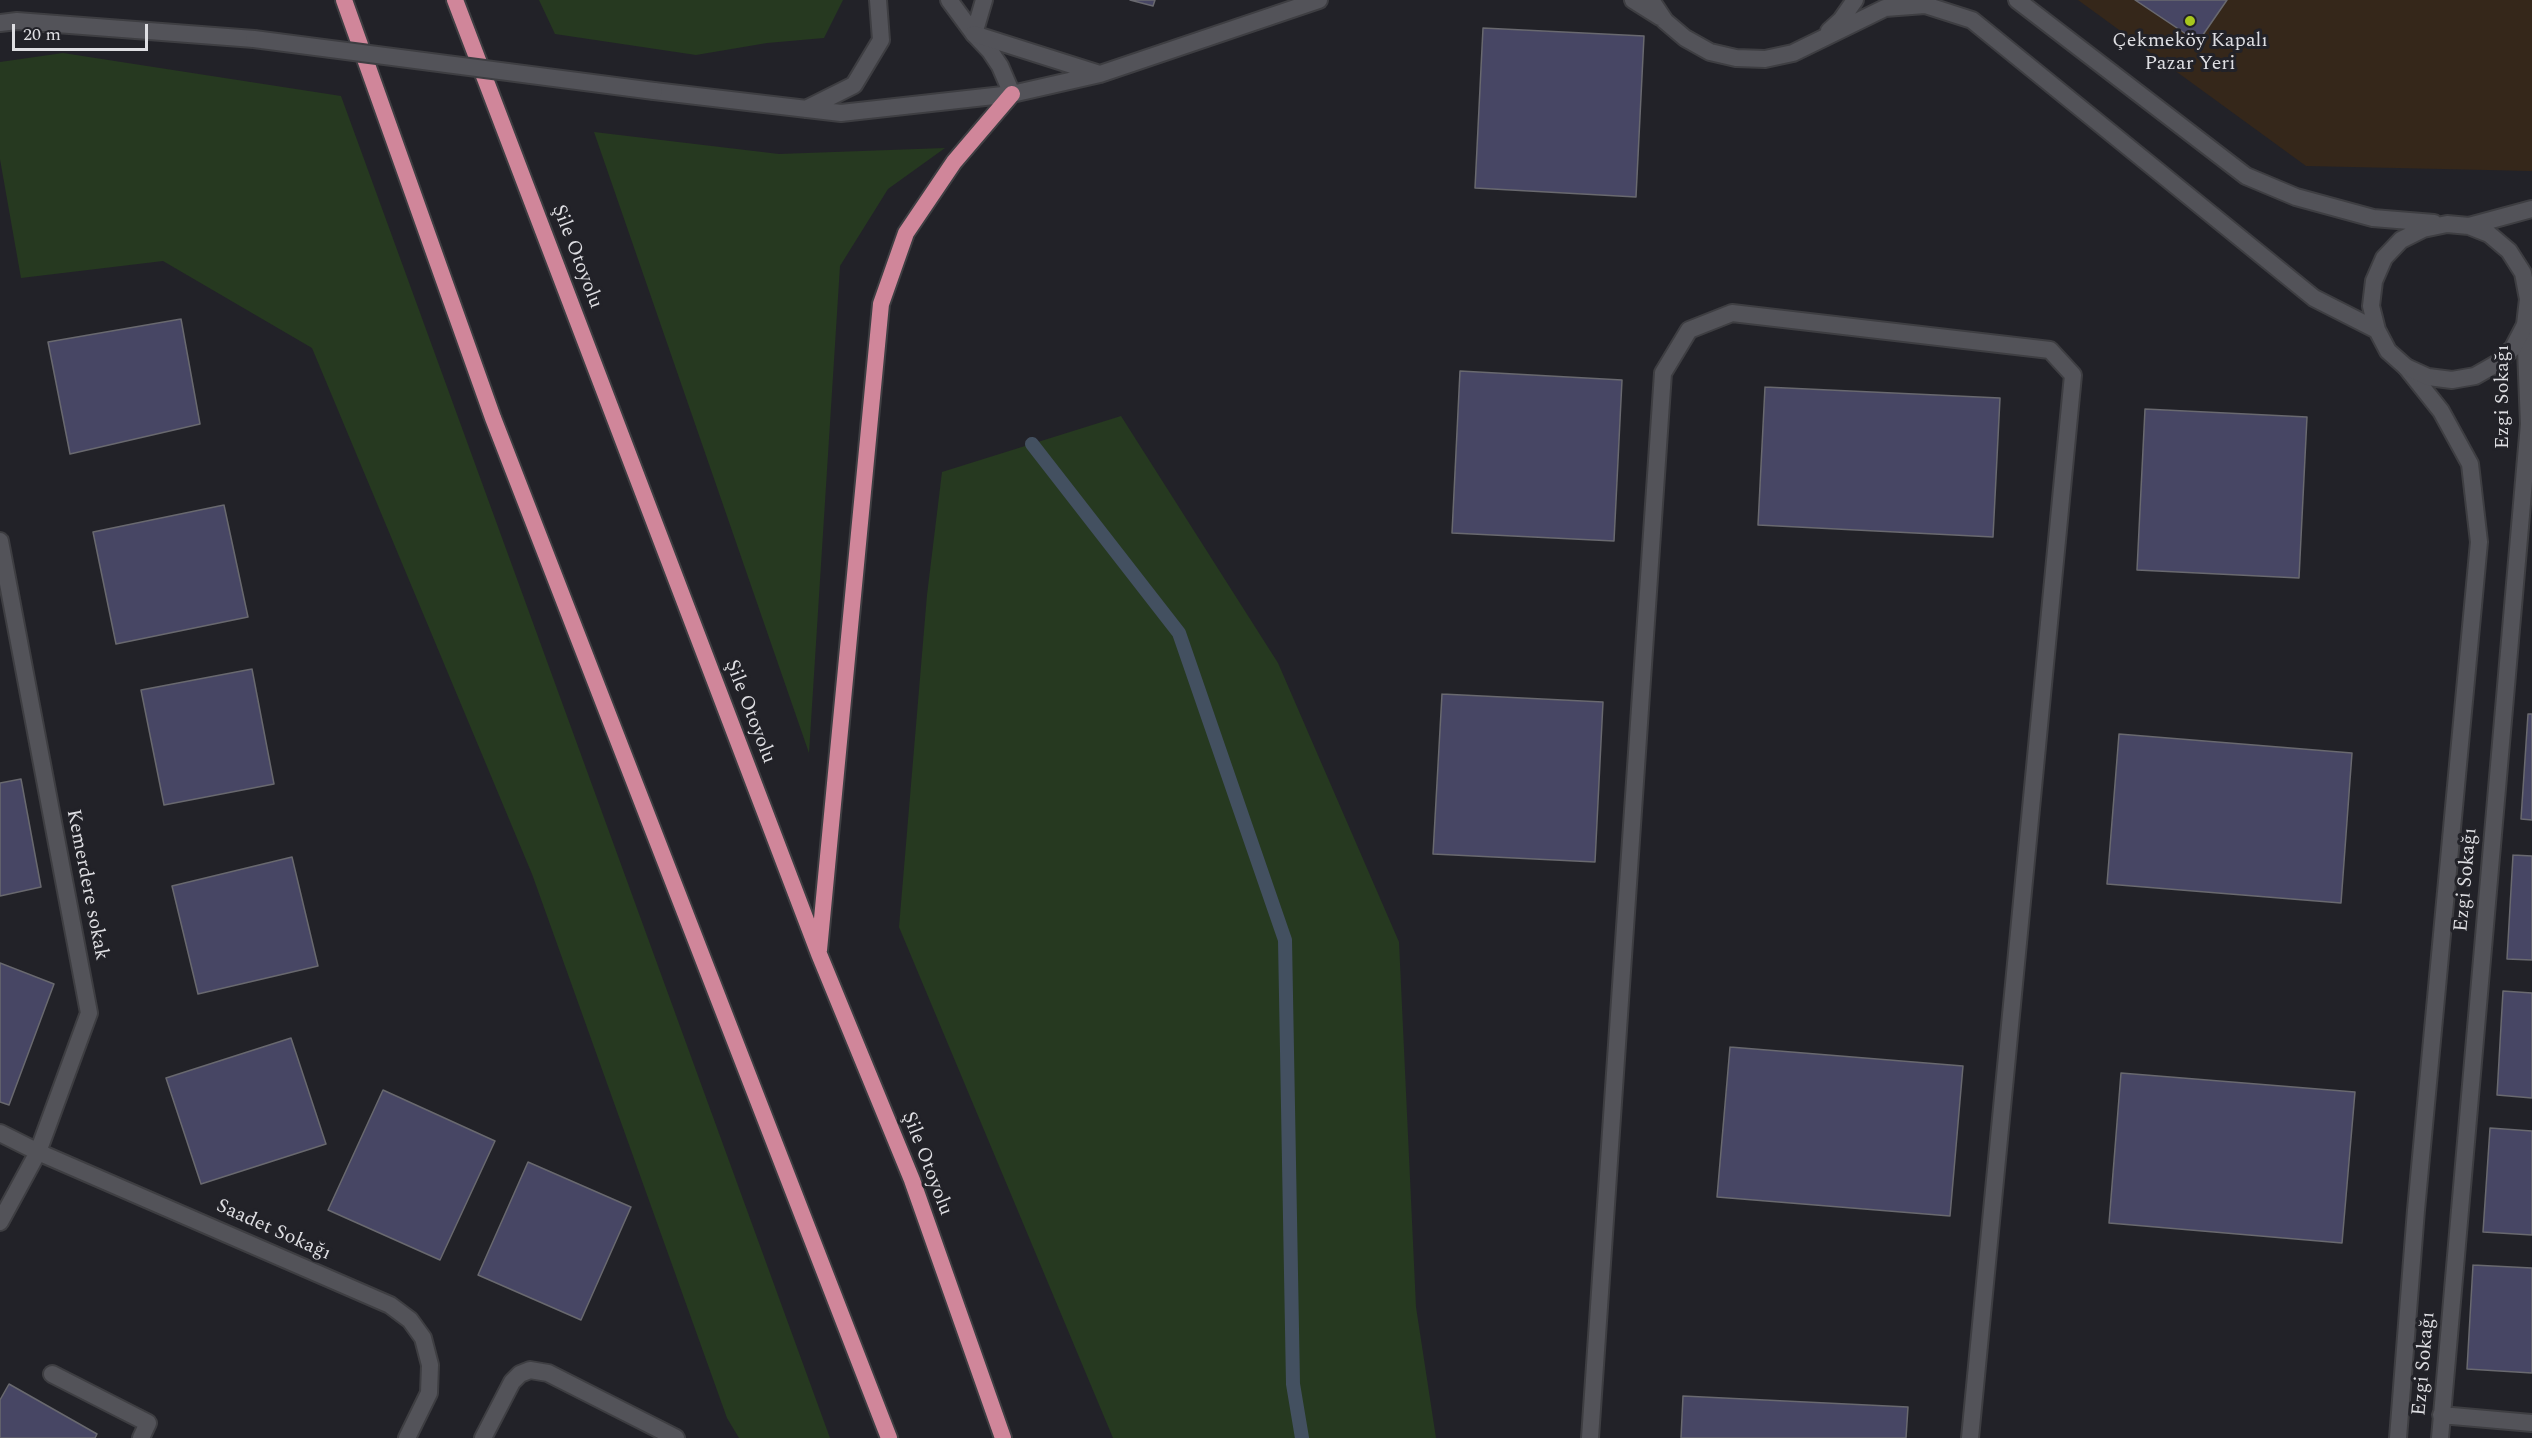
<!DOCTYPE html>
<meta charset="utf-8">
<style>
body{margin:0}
#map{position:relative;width:2532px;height:1438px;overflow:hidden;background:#222228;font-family:Spectral,serif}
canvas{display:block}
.scale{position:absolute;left:12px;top:24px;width:136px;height:27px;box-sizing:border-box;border:3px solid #dedee2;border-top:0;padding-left:8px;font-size:18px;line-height:21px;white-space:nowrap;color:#dedee2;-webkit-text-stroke:4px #222228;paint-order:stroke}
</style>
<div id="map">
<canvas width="2532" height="1438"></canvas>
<div class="scale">20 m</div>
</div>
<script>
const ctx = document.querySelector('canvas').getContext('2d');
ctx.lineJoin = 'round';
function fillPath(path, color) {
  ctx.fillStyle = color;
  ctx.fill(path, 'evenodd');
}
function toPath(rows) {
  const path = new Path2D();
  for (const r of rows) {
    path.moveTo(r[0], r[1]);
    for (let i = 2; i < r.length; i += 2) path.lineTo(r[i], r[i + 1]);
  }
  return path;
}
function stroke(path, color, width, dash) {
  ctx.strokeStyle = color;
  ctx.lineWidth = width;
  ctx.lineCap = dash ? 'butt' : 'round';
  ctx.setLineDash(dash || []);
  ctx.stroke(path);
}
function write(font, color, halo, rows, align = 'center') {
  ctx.font = font + ' Spectral,serif';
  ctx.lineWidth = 6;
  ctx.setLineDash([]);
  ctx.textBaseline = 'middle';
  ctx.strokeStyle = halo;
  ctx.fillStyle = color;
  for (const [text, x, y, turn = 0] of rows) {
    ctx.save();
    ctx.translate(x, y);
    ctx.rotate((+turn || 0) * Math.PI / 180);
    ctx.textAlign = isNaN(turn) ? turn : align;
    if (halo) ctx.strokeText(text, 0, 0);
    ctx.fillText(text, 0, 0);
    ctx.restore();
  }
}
fillPath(toPath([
 [2078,0,2532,0,2532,171,2306,166]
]), '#35271a');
fillPath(toPath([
 [539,0,843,0,824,38,767,43,696,55,555,34],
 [63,53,341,96,830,1438,739,1438,727,1418,532,874,312,348,163,261,21,278,0,159,0,62],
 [594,132,779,154,945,148,888,189,840,266,809,753],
 [1121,416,1278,663,1399,942,1416,1307,1436,1438,1113,1438,899,927,927,595,942,472]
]), '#263920');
stroke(toPath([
 [1032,444,1179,633,1285,940,1293,1384,1302,1438]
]), '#435060', 14);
const building = toPath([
 [1130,0,1155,0,1153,6,1130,0],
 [2135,0,2227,0,2198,42,2135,0],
 [1483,28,1644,36,1636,197,1475,188,1483,28],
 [181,319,200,424,70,454,48,342,181,319],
 [1460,371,1622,380,1614,541,1452,533,1460,371],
 [1765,387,2000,398,1993,537,1758,525,1765,387],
 [2145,409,2307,417,2299,578,2137,570,2145,409],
 [224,505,248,617,116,644,93,532,224,505],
 [252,669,274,784,164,805,141,690,252,669],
 [1442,694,1603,702,1595,862,1433,854,1442,694],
 [2528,714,2532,714,2532,820,2521,819,2528,714],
 [2119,734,2352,753,2341,903,2107,884,2119,734],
 [21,779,41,887,0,896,0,783,21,779],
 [2513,855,2532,856,2532,960,2507,959,2513,855],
 [292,857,318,966,198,994,172,886,292,857],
 [0,963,54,984,9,1105,0,1102,0,963],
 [2503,991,2532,993,2532,1098,2497,1095,2503,991],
 [291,1038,326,1144,201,1184,166,1078,291,1038],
 [1730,1047,1963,1066,1950,1216,1717,1197,1730,1047],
 [2121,1073,2355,1092,2342,1243,2109,1223,2121,1073],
 [383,1090,495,1141,440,1260,328,1210,383,1090],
 [2490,1128,2532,1131,2532,1235,2483,1232,2490,1128],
 [528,1162,631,1207,581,1320,478,1275,528,1162],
 [2473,1265,2532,1268,2532,1373,2467,1369,2473,1265],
 [9,1384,97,1434,95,1438,0,1438,0,1400,9,1384],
 [1683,1396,1908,1407,1906,1438,1681,1438,1683,1396]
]);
fillPath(building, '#474664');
stroke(building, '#69696f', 1.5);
const service = toPath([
 [52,1374,148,1423,141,1438],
 [483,1438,512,1382,520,1374,530,1370,548,1373,676,1438],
 [1590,1438,1663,373,1689,330,1732,313,2050,350,2073,375,1970,1438]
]);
const minor = toPath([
 [949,0,974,34,990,51,1000,66,1012,94],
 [974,34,984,0],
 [0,541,89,1013,38,1152,0,1222],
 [0,1133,38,1152,390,1305,410,1320,423,1338,430,1365,429,1393,407,1438],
 [2441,1415,2532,1423],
 [2398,1438,2416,1210,2479,542,2470,464,2441,411,2406,367],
 [2440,1438,2529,424,2525,325]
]);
const tertiary = toPath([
 [1633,0,1660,17],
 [1651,0,1665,21,1685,38,1710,52,1736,58,1765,59,1793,53,1885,8,1925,5,1972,20,2314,298,2377,330],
 [2017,0,2246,176,2296,197,2373,218,2434,223],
 [0,23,17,21,254,39],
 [1829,31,1841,20,1855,0],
 [974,34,1100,74],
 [654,91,841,113,1012,94,1100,74,1319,0],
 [806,109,854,85,881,40,878,0],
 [2469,226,2489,234,2509,251,2523,273,2528,299,2525,325,2513,348,2496,364,2475,376,2452,380,2428,377,2406,367,2388,351,2377,330,2371,306,2374,281,2384,258,2401,240,2423,229,2447,224,2469,226,2532,209]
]);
const trunk = toPath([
 [344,0,493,418,889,1438],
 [455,0,819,954,912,1180,1003,1438],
 [819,950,881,304,906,233,954,162,1012,94]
]);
stroke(service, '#3e3e42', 20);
stroke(minor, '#3e3e42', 20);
stroke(tertiary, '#3e3e42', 20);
stroke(trunk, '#3e3e42', 20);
stroke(service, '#535359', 16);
stroke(minor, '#535359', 16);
stroke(tertiary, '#535359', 16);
stroke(trunk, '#d0869a', 16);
const tertiaryBridge = toPath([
 [254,39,654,91]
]);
stroke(tertiaryBridge, '#3e3e42', 20, []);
stroke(tertiaryBridge, '#535359', 16);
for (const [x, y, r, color] of [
 [2190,21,6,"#a8c71d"]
]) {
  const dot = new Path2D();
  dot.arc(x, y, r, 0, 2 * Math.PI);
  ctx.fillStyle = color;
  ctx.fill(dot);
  stroke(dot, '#222228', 2);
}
write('20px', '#dedee2', '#222228', [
 ["Çekmeköy Kapalı",2190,42],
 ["Pazar Yeri",2190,65]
]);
write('20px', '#dedee2', '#222228', [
 ["Şile Otoyolu",576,257,69],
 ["Ezgi Sokağı",2504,397,-90],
 ["Şile Otoyolu",749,712,69],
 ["Ezgi Sokağı",2467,880,-85],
 ["Kemerdere sokak",86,885,79],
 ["Şile Otoyolu",926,1164,69],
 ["Saadet Sokağı",273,1231,24],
 ["Ezgi Sokağı",2425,1364,-85]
]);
</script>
